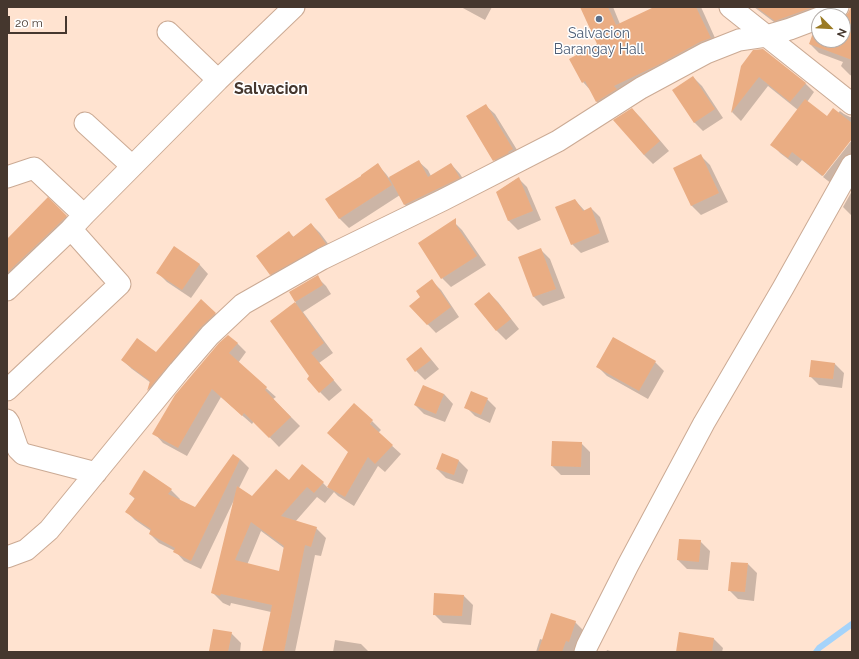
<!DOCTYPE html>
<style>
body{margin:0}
#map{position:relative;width:859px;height:659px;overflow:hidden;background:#ffe3d0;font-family:Raleway,sans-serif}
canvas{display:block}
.frame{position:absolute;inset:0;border:8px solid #45372e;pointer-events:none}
.north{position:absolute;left:811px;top:8px;width:40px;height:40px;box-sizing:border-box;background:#fff;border:1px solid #b5afab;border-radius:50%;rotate:114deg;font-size:11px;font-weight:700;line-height:16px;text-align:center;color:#45372e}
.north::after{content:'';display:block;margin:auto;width:14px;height:18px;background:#9a7a24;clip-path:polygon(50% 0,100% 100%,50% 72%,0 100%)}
.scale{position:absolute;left:8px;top:16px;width:59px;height:18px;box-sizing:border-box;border:2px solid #45372e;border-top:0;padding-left:5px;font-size:12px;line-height:14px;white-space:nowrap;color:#45372e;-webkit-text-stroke:3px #fff;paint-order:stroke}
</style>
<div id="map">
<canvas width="859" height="659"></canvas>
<div class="frame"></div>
<div class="north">N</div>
<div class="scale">20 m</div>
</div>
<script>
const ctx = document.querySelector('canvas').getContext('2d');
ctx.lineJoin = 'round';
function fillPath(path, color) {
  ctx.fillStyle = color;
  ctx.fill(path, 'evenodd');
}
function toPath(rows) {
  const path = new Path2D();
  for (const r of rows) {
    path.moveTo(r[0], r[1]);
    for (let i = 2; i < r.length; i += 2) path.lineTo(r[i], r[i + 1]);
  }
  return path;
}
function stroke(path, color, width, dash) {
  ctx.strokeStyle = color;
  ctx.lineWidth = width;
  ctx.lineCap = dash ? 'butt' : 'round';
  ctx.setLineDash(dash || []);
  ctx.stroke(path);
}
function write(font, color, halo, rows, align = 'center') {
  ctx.font = font + ' Raleway,sans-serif';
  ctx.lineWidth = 3;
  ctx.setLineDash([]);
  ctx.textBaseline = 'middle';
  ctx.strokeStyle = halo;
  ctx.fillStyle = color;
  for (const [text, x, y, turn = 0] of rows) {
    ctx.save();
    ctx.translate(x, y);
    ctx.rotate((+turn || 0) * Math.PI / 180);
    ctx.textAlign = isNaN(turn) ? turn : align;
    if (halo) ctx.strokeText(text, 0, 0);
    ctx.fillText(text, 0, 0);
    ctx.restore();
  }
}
fillPath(toPath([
 [461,7,492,7,485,20],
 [582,7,613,7,620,24,656,7,701,7,720,49,607,112,597,102,592,92,583,82,598,44],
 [754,7,842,7,786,31],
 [851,7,852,7,852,76,850,75,841,66,843,62,819,53,810,44,819,32,819,40,843,40,843,19,849,14],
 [742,66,805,83,814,92,807,102,827,117,838,113,840,111,844,114,850,117,852,117,852,137,822,176,802,160,797,166,780,153,772,144,798,110,768,86,741,121,732,112],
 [693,77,702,86,723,118,703,131,694,122],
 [485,105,495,114,522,158,503,169,494,160],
 [632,109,641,118,669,151,653,164,644,155,615,120],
 [852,140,852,159,832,184,823,177],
 [701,156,710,165,728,202,701,215,692,206,674,168],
 [418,161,428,170,431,176,451,164,460,174,468,187,414,214,405,205,400,195,349,228,340,219,327,199,363,176,377,164,386,174,389,178],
 [518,178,527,187,541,220,518,230,509,221,497,192],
 [852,191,852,216,843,207],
 [575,200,585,211,591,208,600,217,609,242,581,253,572,244],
 [66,216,75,225,17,282,7,272,7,240],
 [453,221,462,230,486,265,451,287,442,278],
 [311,224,320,233,335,253,280,283,270,274,288,232,294,237],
 [541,250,550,259,565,298,543,306,534,297,519,258],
 [199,264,208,274,191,298,167,282,158,273],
 [317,277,326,286,331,294,303,312,333,353,319,363,342,390,329,401,320,392,311,376,271,321,296,303,290,292],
 [432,281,441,290,459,317,436,333,410,306,421,298],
 [489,293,498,302,519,329,506,340,497,331,475,304],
 [201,301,225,322,157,399,148,391,151,383,132,369,122,360,157,353],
 [237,343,246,352,238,363,276,397,273,399,300,426,279,447,254,421,252,424,221,397,187,456,163,443,154,433],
 [421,349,430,358,439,369,425,380,416,371],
 [655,362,664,371,648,399,607,376,598,367],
 [834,363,844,373,842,388,819,385,810,376],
 [444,394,453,404,445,422,424,414,415,405],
 [487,399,496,408,490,423,475,416,466,407],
 [372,421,381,430,378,433,401,454,385,472,378,466,354,506,338,496,334,492,325,503,317,497,295,522,316,528,326,538,321,556,315,555,295,652,263,652,271,612,231,603,230,606,223,603,213,593,234,500,201,569,184,561,175,551,159,543,150,534,151,531,135,520,126,511,135,499,130,494,171,490,180,499,179,501,196,509,240,459,249,468,239,488,252,497,289,481,323,483,328,488,349,453],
 [261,531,284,548,280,572,247,565],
 [581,443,590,452,590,475,561,475,552,466],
 [442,455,459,461,468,470,463,484,446,478,437,469],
 [700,541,710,551,708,570,687,569,678,560],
 [748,564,757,573,754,601,738,599,729,590],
 [464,596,473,605,471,625,443,623,434,614],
 [575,622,584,631,578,650,575,649,574,652,536,652,540,639,543,640],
 [214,630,231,633,241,643,240,652,210,652],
 [714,639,723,648,722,652,677,652],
 [335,640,361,644,369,652,333,652],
 [607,650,614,652,606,652]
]), '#0003');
stroke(toPath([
 [816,652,819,648,852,624]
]), '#a5d3fa', 6);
fillPath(toPath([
 [580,7,608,7,616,25,654,7,696,7,711,38,700,42,658,65,614,86,617,89,596,102,585,81,582,83,569,59,597,44],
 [756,7,814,7,775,21],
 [851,7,852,7,852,60,809,44,813,33,819,31,819,40,843,40,843,18,848,13],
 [763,49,806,83,790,102,759,77,731,113,741,66,753,50],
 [693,76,715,109,694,123,672,90],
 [805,99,827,116,833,108,852,123,852,139,823,176,792,152,788,158,770,145],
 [486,104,513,149,508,152,509,153,493,161,466,116],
 [632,108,660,141,644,155,613,120],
 [701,154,719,193,691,206,673,168],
 [419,160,428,177,451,163,460,178,404,205,389,177],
 [378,163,392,185,339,219,325,199,361,176,361,175],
 [519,177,533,211,508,221,496,192],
 [48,197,67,216,7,273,7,239],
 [575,199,583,211,591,207,600,233,571,245,555,207],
 [456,218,456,225,477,256,441,279,418,243],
 [311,223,326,244,270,275,256,256,289,231,293,237],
 [174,246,200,264,182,290,156,273],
 [541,248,556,289,533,297,518,257],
 [318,275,323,285,295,302,289,292],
 [432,279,451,307,427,325,409,306,420,297,416,291],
 [489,292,511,319,496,331,474,304],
 [201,299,216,313,201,327,147,391,150,381,121,360,137,338,156,352],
 [295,302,324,343,311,353,334,380,319,393,307,379,309,376,270,321],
 [228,335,238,343,229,353,267,387,265,390,291,417,269,438,244,413,242,416,212,389,178,448,152,434,175,395,219,343],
 [613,337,656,361,639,391,596,367],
 [421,347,431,360,415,372,406,359],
 [811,360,835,363,833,379,809,377],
 [423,385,444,394,436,414,414,405],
 [471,391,488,398,481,415,464,408],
 [354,403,373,420,370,424,393,445,375,464,368,457,345,497,327,487,348,452,327,433],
 [552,441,582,442,581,467,551,466],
 [442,453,459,460,454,475,436,469],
 [233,454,240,459,191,561,173,552,175,548,149,534,151,529,125,512,135,498,129,494,144,470,172,489,168,494,195,507],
 [302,464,324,482,314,493,307,487,281,516,317,527,311,547,305,545,284,652,262,652,272,605,221,594,220,596,211,593,237,486,252,496,276,469,289,480],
 [251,522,284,546,279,571,235,560],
 [679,539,701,540,699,562,677,560],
 [731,562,748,563,745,592,728,591],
 [434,593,464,595,462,616,433,615],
 [551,613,576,621,569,642,566,641,562,652,538,652],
 [213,629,232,632,228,652,218,652,209,651],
 [679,632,714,638,712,652,676,652]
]), '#eaad83');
const minor = toPath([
 [730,7,852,104],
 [823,16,838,7],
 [168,32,218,80],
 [85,123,132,166],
 [7,177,34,168,84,215],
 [7,290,71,229,84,215,218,80,294,7],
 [7,390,120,284,71,229],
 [7,420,9,423,18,449,23,454,96,473],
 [7,557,26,550,49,530,179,371,210,335,243,304,322,259,443,200,558,141,641,88,706,53,739,40,766,36,790,29,819,18],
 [585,652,587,646,628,565,704,423,783,288,852,165]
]);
stroke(minor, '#cbaa94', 23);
stroke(minor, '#fff', 21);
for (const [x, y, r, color] of [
 [599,19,4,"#5c6f8a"]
]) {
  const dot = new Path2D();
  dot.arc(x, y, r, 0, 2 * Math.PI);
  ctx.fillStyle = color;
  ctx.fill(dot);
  stroke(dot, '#fff', 1.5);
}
write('14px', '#4e5e75', '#fff', [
 ["Salvacion",599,34],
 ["Barangay Hall",599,50]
]);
write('bold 16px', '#45372e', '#fff', [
 ["Salvacion",271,89]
]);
</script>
